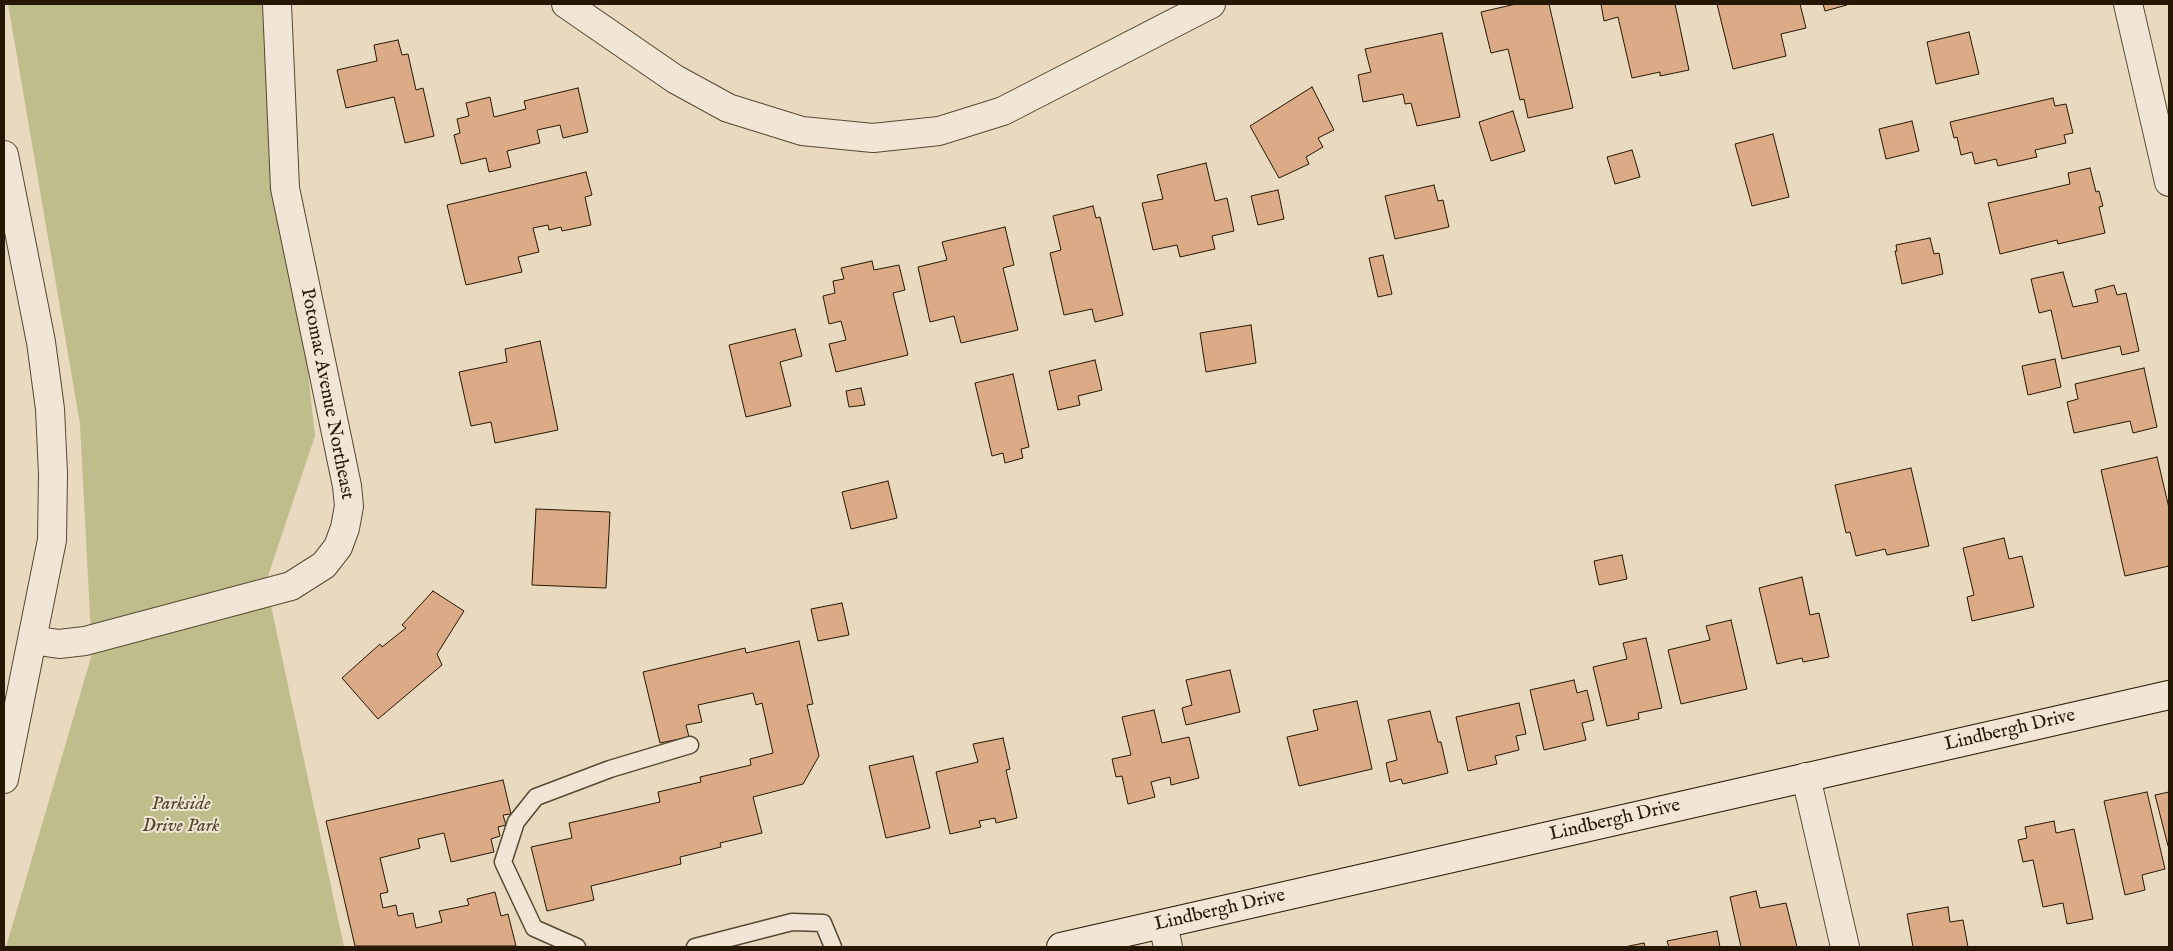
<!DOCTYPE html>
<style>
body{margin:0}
#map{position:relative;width:2173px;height:951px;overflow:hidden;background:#e9d9bf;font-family:"IM FELL English",serif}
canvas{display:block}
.frame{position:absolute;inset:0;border:5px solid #261702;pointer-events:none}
</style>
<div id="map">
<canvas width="2173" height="951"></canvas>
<div class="frame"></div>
</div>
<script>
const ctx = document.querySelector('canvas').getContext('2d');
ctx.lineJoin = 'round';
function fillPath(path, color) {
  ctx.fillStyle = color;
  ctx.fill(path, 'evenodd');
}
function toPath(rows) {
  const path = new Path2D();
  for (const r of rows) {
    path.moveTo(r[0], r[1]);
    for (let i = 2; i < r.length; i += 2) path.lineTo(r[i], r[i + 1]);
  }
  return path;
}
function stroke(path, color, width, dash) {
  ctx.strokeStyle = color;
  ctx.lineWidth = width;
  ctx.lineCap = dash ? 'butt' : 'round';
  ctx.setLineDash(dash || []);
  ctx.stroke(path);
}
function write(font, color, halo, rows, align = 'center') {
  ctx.font = font + ' "IM FELL English",serif';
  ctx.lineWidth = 4;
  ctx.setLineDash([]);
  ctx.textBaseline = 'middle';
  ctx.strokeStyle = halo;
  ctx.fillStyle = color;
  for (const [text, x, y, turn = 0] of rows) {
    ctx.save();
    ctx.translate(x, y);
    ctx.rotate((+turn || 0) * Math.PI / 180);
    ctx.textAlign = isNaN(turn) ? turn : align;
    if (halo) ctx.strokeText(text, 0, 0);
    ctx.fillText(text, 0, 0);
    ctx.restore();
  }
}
fillPath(toPath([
 [8,4,267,4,315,436,266,582,344,947,6,947,92,654,80,424]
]), '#bfbd8c');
const building = toPath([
 [1516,4,1549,4,1573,108,1528,118,1524,99,1520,100,1508,49,1491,53,1481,12,1516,4],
 [1601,4,1675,4,1689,70,1660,76,1660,72,1632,78,1618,17,1604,21,1601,4],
 [1717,4,1800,4,1806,28,1781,34,1786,56,1733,69,1717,4],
 [1823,4,1847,4,1847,5,1825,11,1823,4],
 [1969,32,1979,74,1936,84,1927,42,1969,32],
 [1442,33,1460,117,1417,126,1411,103,1405,104,1403,94,1363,102,1358,75,1371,72,1365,49,1442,33],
 [398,40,402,55,408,54,416,90,423,88,434,136,405,143,394,97,346,108,337,70,377,61,374,45,398,40],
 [1312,87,1334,130,1318,138,1323,147,1306,157,1309,164,1279,178,1250,126,1312,87],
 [578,88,588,132,563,138,560,125,537,130,540,143,507,151,511,167,489,172,486,158,461,164,454,135,460,133,457,119,469,116,466,103,490,97,494,117,526,109,524,101,578,88],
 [2053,98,2055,106,2066,104,2073,133,2064,135,2066,143,2035,150,2037,157,1998,166,1996,159,1975,164,1972,152,1961,155,1957,137,1954,138,1950,122,2053,98],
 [1513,111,1525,151,1491,161,1479,122,1513,111],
 [1912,121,1919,151,1886,159,1879,129,1912,121],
 [1773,134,1789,197,1752,206,1735,144,1773,134],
 [1632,150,1640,177,1615,184,1607,157,1632,150],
 [1206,163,1215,201,1227,198,1234,231,1212,236,1215,249,1180,257,1177,245,1153,250,1142,203,1163,199,1157,175,1206,163],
 [2090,168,2096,192,2099,191,2103,206,2099,207,2105,233,2058,244,2057,240,2000,254,1988,203,2070,184,2068,173,2090,168],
 [586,172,592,195,585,197,591,225,562,231,561,227,549,230,548,225,533,228,539,252,518,257,522,272,466,285,447,205,586,172],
 [1434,185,1438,201,1443,200,1449,227,1395,239,1385,196,1434,185],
 [1278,190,1284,219,1258,225,1251,196,1278,190],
 [1093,206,1096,218,1100,217,1123,315,1095,322,1092,309,1064,315,1050,253,1061,250,1053,216,1093,206],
 [1005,227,1014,265,1003,268,1018,330,961,343,954,316,930,322,918,267,947,260,942,242,1005,227],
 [1930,238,1934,254,1939,253,1943,274,1902,284,1895,251,1897,251,1896,245,1930,238],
 [1383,255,1392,294,1378,297,1369,258,1383,255],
 [872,261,874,270,899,265,905,290,893,293,908,355,836,372,829,344,846,340,841,321,829,324,823,296,835,293,833,281,844,279,841,268,872,261],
 [2063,272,2073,307,2098,302,2095,290,2114,285,2117,295,2126,293,2139,351,2122,355,2120,346,2062,359,2051,310,2039,313,2031,279,2063,272],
 [1251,325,1256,363,1206,372,1200,333,1251,325],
 [795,329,802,356,780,362,791,406,746,417,729,345,795,329],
 [540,341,558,430,495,443,491,422,471,426,459,372,507,362,505,349,540,341],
 [2055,359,2061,387,2028,395,2022,366,2055,359],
 [1095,360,1102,390,1078,396,1080,405,1058,410,1049,371,1095,360],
 [2144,368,2157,427,2133,433,2130,421,2074,433,2067,402,2078,399,2075,384,2144,368],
 [1013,374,1029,447,1021,449,1023,458,1005,463,1003,453,992,456,975,383,1013,374],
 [861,388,865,405,849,407,846,391,861,388],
 [2157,457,2169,508,2169,566,2125,576,2101,470,2157,457],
 [1911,468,1929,546,1887,555,1885,549,1856,556,1850,532,1846,533,1835,485,1911,468],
 [888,481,897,518,851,529,842,492,888,481],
 [536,509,610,512,606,588,532,585,536,509],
 [2004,538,2009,559,2022,556,2034,607,1972,621,1967,597,1974,595,1963,548,2004,538],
 [1622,555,1627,579,1599,585,1594,561,1622,555],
 [1802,577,1810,615,1819,613,1829,657,1803,662,1802,658,1777,664,1759,588,1802,577],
 [433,591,464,611,437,654,442,665,378,719,342,678,380,644,382,647,406,628,402,625,433,591],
 [842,603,849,635,818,641,811,609,842,603],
 [1731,620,1747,689,1681,704,1668,650,1710,640,1706,626,1731,620],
 [1646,638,1662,708,1638,713,1639,719,1607,726,1593,667,1627,659,1623,643,1646,638],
 [799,641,813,704,807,705,819,756,803,784,753,797,762,833,720,843,721,847,680,857,681,864,591,886,594,900,547,911,531,847,572,838,569,823,660,802,658,792,701,782,700,777,751,765,750,759,773,753,762,703,756,705,753,693,698,705,702,722,686,725,689,737,660,743,643,672,745,648,746,653,799,641],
 [1230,670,1240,712,1186,725,1182,708,1192,705,1186,680,1230,670],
 [1574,680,1577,693,1587,690,1594,720,1582,723,1586,740,1544,750,1530,690,1574,680],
 [1357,701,1372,769,1299,786,1287,737,1318,730,1313,710,1357,701],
 [1519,703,1526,734,1516,736,1519,750,1495,756,1497,764,1468,771,1456,717,1519,703],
 [1154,710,1162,743,1189,737,1199,778,1171,785,1170,777,1151,782,1155,797,1128,804,1122,776,1116,777,1112,759,1131,755,1122,717,1154,710],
 [1430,711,1438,742,1441,742,1448,773,1403,784,1401,779,1390,782,1386,763,1397,760,1388,720,1430,711],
 [1003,738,1010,769,1006,770,1017,818,996,823,995,818,979,821,981,827,950,834,936,772,978,762,973,744,1003,738],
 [913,756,930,828,886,838,869,766,913,756],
 [503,780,511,814,503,815,506,825,498,827,500,836,491,839,494,852,451,862,444,833,418,839,420,848,380,858,388,892,380,894,383,908,396,905,398,916,413,913,416,928,442,922,439,911,469,905,467,899,495,892,501,916,508,914,516,946,355,946,326,821,503,780],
 [2147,792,2165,869,2142,875,2145,890,2125,895,2104,801,2147,792],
 [2169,792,2169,846,2168,846,2155,795,2169,792],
 [2054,821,2056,833,2074,829,2093,919,2067,924,2063,903,2043,907,2033,860,2023,862,2018,840,2027,838,2025,827,2054,821],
 [1756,891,1760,908,1786,903,1797,947,1741,947,1730,897,1756,891],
 [1948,907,1950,922,1963,920,1968,947,1913,947,1907,914,1948,907],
 [1717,931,1720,947,1669,947,1667,941,1717,931],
 [1644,943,1645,947,1624,947,1644,943]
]);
fillPath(building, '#dbab88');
stroke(building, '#261702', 1);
const service = toPath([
 [577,947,534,928,503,862,516,822,536,797,610,769,690,745],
 [695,947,792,922,823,923,833,947]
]);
const minor = toPath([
 [566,4,675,79,728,108,802,131,873,138,939,131,1003,111,1211,4],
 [2128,4,2169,182],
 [4,155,41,342,50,409,53,474,52,540,4,779],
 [32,640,59,644,85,641,291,586,324,565,338,547,345,528,349,506,347,486,285,188,277,4],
 [1806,777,1845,947],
 [1163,924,1168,947]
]);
const secondary = toPath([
 [1061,947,2169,695]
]);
stroke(service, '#574831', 19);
stroke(minor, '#574831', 30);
stroke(secondary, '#261702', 30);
stroke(service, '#f1e6d5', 16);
stroke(minor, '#f1e6d5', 28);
stroke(secondary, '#f1e6d5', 28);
write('19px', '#261702', '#f1e6d5', [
 ["Potomac Avenue Northeast",326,394,79],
 ["Lindbergh Drive",2010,731,-13],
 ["Lindbergh Drive",1615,821,-13],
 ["Lindbergh Drive",1220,911,-13]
]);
write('italic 19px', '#54492b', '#f1e6d5', [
 ["Parkside",181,805],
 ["Drive Park",181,827]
]);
</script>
